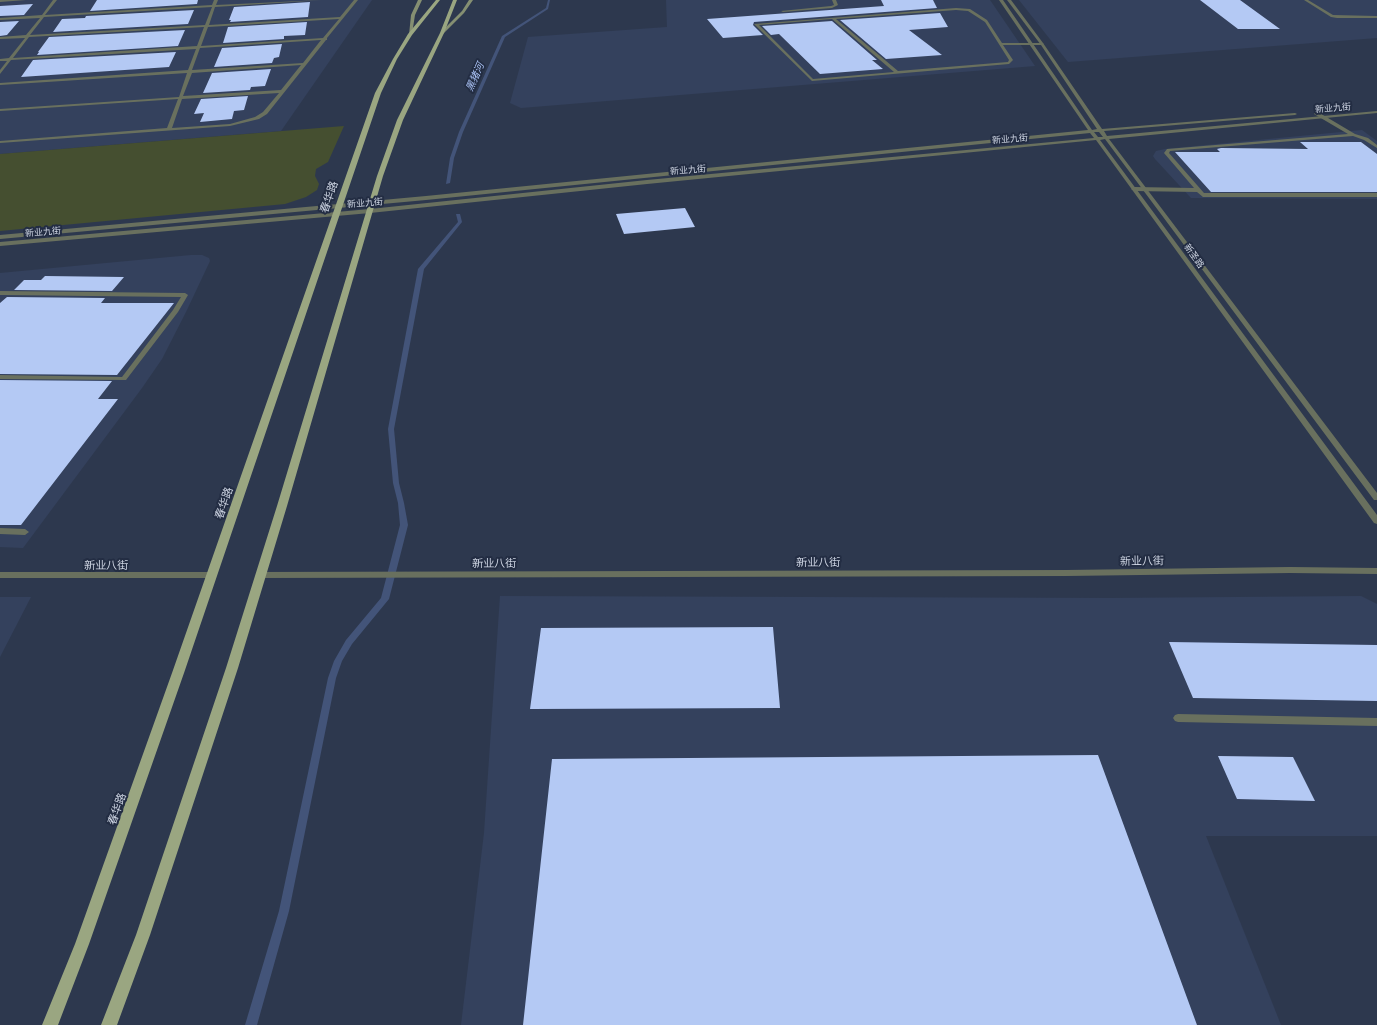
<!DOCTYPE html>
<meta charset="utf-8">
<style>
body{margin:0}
canvas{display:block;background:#2d384e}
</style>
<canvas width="1377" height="1025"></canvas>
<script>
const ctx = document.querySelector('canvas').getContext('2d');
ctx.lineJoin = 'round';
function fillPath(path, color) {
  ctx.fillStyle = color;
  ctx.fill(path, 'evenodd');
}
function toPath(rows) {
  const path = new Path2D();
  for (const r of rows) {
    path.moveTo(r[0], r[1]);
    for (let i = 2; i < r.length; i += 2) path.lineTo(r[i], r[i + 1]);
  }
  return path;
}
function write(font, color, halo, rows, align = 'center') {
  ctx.font = font + ' Ubuntu,"Noto Sans SC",sans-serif';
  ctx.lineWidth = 4;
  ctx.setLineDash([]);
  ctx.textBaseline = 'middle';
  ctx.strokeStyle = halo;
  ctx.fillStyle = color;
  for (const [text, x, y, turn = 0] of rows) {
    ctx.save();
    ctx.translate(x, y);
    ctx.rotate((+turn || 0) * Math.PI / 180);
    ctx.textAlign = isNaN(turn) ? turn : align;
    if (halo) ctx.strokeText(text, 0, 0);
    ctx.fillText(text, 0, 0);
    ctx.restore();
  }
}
fillPath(toPath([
 [0,0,372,0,281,131,0,154],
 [666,0,990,0,1035,66,521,108,510,103,528,37,667,27],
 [1019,0,1377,0,1377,38,1068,62],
 [1362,130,1377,141,1377,199,1191,198,1155,159,1153,156,1156,151,1165,149],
 [191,255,202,255,209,258,210,261,186,312,162,359,142,388,23,548,0,547,0,273],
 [500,596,1111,598,1361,596,1377,604,1377,836,1206,836,1281,1025,461,1025,484,833],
 [0,597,31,597,0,657]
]), '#34415d');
fillPath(toPath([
 [344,126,328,162,316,169,315,176,319,184,317,190,306,197,285,204,0,231,0,154]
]), '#454f30');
fillPath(toPath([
 [548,0,550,0,548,9,505,37,463,132,454,158,450,183,446,184,450,158,459,132,502,36,546,8,548,0],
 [456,214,460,214,462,222,424,269,394,429,399,483,404,503,408,525,389,599,352,644,342,661,336,678,289,911,257,1025,245,1025,279,911,328,678,334,661,346,640,381,598,400,525,398,503,393,483,388,429,418,269,458,222,456,214]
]), '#435479');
fillPath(toPath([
 [97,0,198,0,197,4,90,11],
 [881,0,933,0,937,8,754,22,753,25,763,35,723,38,707,19,884,6],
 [1200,0,1240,0,1280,29,1238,29],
 [310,2,308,17,230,22,231,20,229,20,234,7],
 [33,4,24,15,0,16,0,6],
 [194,10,188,24,53,32,62,19,85,18,86,16],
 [940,13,948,27,909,30,942,55,886,59,840,20],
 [0,21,0,22,19,21,7,35,0,36],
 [832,21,877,60,872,60,883,69,820,74,779,34,771,35,762,26],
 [307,22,305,35,284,36,284,39,223,43,228,27],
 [185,30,178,46,37,55,39,52,38,52,49,37],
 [282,44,279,57,274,58,272,63,214,67,222,48],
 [176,52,169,67,21,77,33,60],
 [271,69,265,86,251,87,250,90,203,93,212,73],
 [248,96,244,110,234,111,232,119,200,122,204,113,194,114,201,99],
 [1300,142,1361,142,1377,154,1377,192,1211,192,1175,152,1220,152,1217,149,1221,148,1308,149],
 [685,208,695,227,624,234,616,214],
 [45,276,124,277,112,291,14,290,24,280,41,280],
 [7,297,105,298,101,303,174,303,117,375,0,374,0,303],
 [0,380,112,381,98,399,118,399,21,525,0,525],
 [773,627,780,708,530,709,541,628],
 [1169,642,1377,645,1377,701,1193,698],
 [1098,755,1197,1025,523,1025,552,759],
 [1218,756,1293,757,1315,801,1237,799]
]), '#b4c9f4');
fillPath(toPath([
 [0,0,26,0,0,2,0,0],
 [53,0,57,0,45,15,212,5,214,0,218,0,216,5,322,0,215,7,209,25,340,17,354,0,358,0,327,38,327,40,326,40,267,114,259,119,230,126,0,143,0,141,167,128,178,99,0,111,0,109,179,97,187,73,0,85,0,83,188,70,196,49,11,60,0,74,0,70,7,61,0,61,0,59,9,58,25,38,0,39,0,37,26,35,40,18,0,20,0,18,42,15,53,0],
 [212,7,205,25,30,35,44,17,212,7],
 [339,19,323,38,201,46,208,27,339,19],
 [204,27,197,46,13,58,29,37,204,27],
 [321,40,303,63,192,70,200,48,321,40],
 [301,65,281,90,183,96,192,73,301,65],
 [279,93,263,112,255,117,230,124,172,128,182,99,279,93],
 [832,0,836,0,838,5,832,8,783,12,781,11,831,6,834,5,832,0],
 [1304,0,1308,0,1333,15,1377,16,1377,18,1337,18,1331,17,1304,0],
 [956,8,970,9,987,20,1002,43,1042,43,1044,44,1042,45,1003,45,1013,60,1009,64,812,81,754,24,956,8],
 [956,10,968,11,985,22,1009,60,1008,62,898,71,836,19,956,10],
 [832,19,894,72,813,79,759,25,832,19],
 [1314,112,1318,112,1355,134,1368,138,1377,145,1377,148,1364,140,1353,136,1170,151,1169,153,1204,193,1377,193,1377,197,1203,197,1197,192,1134,191,1131,189,1134,187,1194,188,1164,153,1167,149,1348,134,1314,114,1314,112],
 [0,291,185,293,188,295,178,312,126,380,0,379,0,375,122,377,173,310,181,297,0,295,0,291],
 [0,528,25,529,29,532,25,535,0,534,0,528],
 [1178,714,1377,718,1377,726,1178,722,1175,721,1173,718,1175,715,1178,714]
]), '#69705e');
fillPath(toPath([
 [999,0,1003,0,1092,130,1097,129,1041,45,1007,0,1011,0,1043,43,1102,129,1295,113,1297,114,1295,115,1104,131,1107,136,1377,111,1377,113,1109,139,1377,493,1377,500,1374,500,1105,139,1100,140,1377,515,1377,524,1374,523,1096,140,647,184,370,213,0,246,0,242,370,209,647,180,1094,138,1090,133,426,200,0,239,0,235,426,196,1088,130,999,0],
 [1094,132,1099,132,1103,137,1098,137,1094,132],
 [1290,567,1377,568,1377,574,1290,573,1066,576,260,578,257,577,256,575,257,573,260,572,1066,570,1290,567],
 [0,572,211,572,214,573,215,575,214,577,211,578,0,578,0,572]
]), '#69705e');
fillPath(toPath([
 [418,0,422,0,415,15,412,34,409,35,411,15,418,0],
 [469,0,473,0,464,13,443,34,441,34,441,32,462,11,469,0]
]), '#858f72');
fillPath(toPath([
 [436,0,440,0,412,35,397,59,381,93,184,673,89,944,58,1025,42,1025,75,944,172,673,375,93,393,59,408,34,436,0],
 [453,0,457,0,444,33,403,120,383,176,287,506,238,668,150,935,117,1025,101,1025,136,935,226,668,277,506,377,176,397,120,440,33,453,0]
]), '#9aa681');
write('9px', '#ccd3e1', '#232d43', [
 ["新业九街",1333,108,-5],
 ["新业九街",1010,139,-5],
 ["新业九街",688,170,-5],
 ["新业九街",365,203,-5],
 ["新业九街",43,232,-5],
 ["新圣路",1194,256,54]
]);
write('italic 10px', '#aac2f4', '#232d43', [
 ["黑猪河",475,77,-66]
]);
write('11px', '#ccd3e1', '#232d43', [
 ["春华路",329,197,-71],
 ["春华路",224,503,-71],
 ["新业八街",1142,561,-1],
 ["新业八街",818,562],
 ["新业八街",494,563],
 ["新业八街",106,565],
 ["春华路",117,809,-70]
]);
</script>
